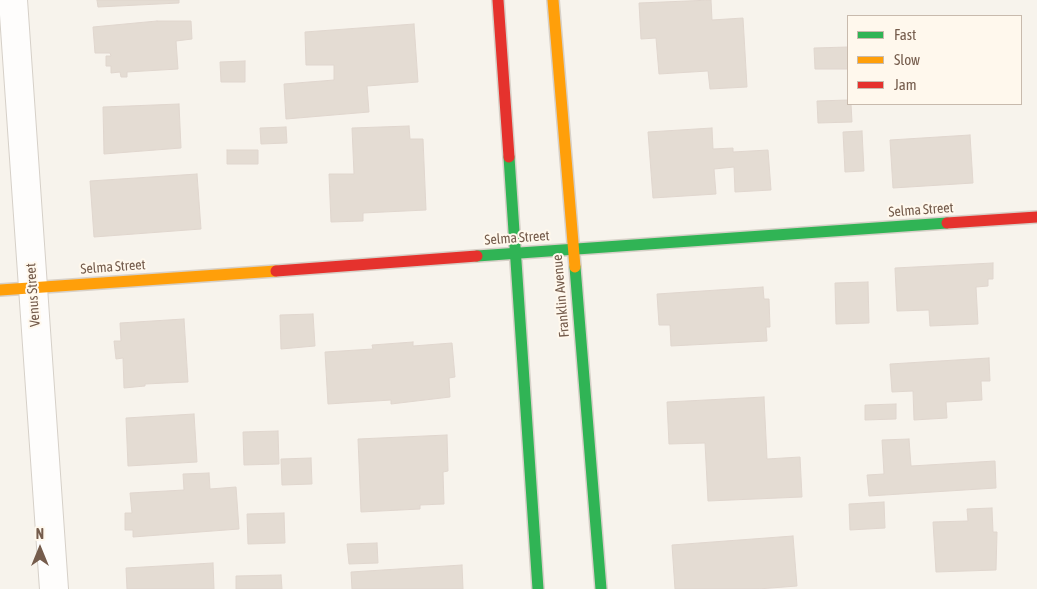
<!DOCTYPE html>
<style>
body{margin:0}
#map{position:relative;width:1037px;height:589px;overflow:hidden;background:#f7f3ec;font-family:"Asap Condensed",sans-serif}
canvas{display:block}
.legend{position:absolute;left:847px;top:15px;width:175px;height:90px;box-sizing:border-box;background:#fff8ed;border:1px solid #c8baad;margin:0;padding:6px 9px;list-style:none;font-size:15px;color:#755c4c}
.legend li{display:flex;align-items:center;gap:10px;height:25px}
.legend b{width:25px;border:1px solid #c8baad}
.north{position:absolute;left:15px;top:524px;width:50px;height:50px;-webkit-text-stroke:4px #fff8ed;paint-order:stroke;rotate:0deg;font-size:14px;font-weight:700;line-height:20px;text-align:center;color:#755c4c}
.north::after{content:'';display:block;margin:auto;width:18px;height:22px;background:#755c4c;clip-path:polygon(50% 0,100% 100%,50% 72%,0 100%)}
</style>
<div id="map">
<canvas width="1037" height="589"></canvas>
<ul class="legend">
<li><b style="height:6px;background:#30b455"></b>Fast</li>
<li><b style="height:6px;background:#ff9f0a"></b>Slow</li>
<li><b style="height:6px;background:#e5322d"></b>Jam</li>
</ul>
<div class="north">N</div>
</div>
<script>
const ctx = document.querySelector('canvas').getContext('2d');
ctx.lineJoin = 'round';
function fillPath(path, color) {
  ctx.fillStyle = color;
  ctx.fill(path, 'evenodd');
}
function toPath(rows) {
  const path = new Path2D();
  for (const r of rows) {
    path.moveTo(r[0], r[1]);
    for (let i = 2; i < r.length; i += 2) path.lineTo(r[i], r[i + 1]);
  }
  return path;
}
function stroke(path, color, width, dash) {
  ctx.strokeStyle = color;
  ctx.lineWidth = width;
  ctx.lineCap = dash ? 'butt' : 'round';
  ctx.setLineDash(dash || []);
  ctx.stroke(path);
}
function write(font, color, halo, rows, align = 'center') {
  ctx.font = font + ' "Asap Condensed",sans-serif';
  ctx.lineWidth = 4;
  ctx.setLineDash([]);
  ctx.textBaseline = 'middle';
  ctx.strokeStyle = halo;
  ctx.fillStyle = color;
  for (const [text, x, y, turn = 0] of rows) {
    ctx.save();
    ctx.translate(x, y);
    ctx.rotate((+turn || 0) * Math.PI / 180);
    ctx.textAlign = isNaN(turn) ? turn : align;
    if (halo) ctx.strokeText(text, 0, 0);
    ctx.fillText(text, 0, 0);
    ctx.restore();
  }
}
const building = toPath([
 [97,0,179,0,179,3,98,7,97,0],
 [711,0,712,20,743,18,747,87,710,89,708,71,659,74,656,38,641,39,639,3,711,0],
 [157,21,191,21,192,39,176,41,178,69,127,72,127,77,121,77,120,72,111,73,111,66,106,66,106,56,111,56,110,53,95,53,93,27,157,21],
 [414,24,418,82,367,86,369,112,286,119,284,84,334,80,334,65,306,65,305,32,414,24],
 [848,47,848,69,815,69,814,48,848,47],
 [245,61,245,82,221,82,220,62,245,61],
 [848,100,848,104,851,104,852,122,818,123,817,101,848,100],
 [179,104,181,148,104,154,103,107,179,104],
 [409,126,410,139,423,139,426,210,363,213,363,221,331,222,329,174,354,174,352,128,409,126],
 [286,127,287,143,261,144,260,128,286,127],
 [712,128,713,149,733,148,733,152,768,150,771,190,735,192,734,167,714,169,716,194,653,198,648,132,712,128],
 [862,131,864,171,845,172,843,132,862,131],
 [970,135,973,183,893,188,890,140,970,135],
 [227,150,258,150,258,164,227,164,227,150],
 [197,174,201,229,94,237,90,181,197,174],
 [993,263,993,279,988,279,988,286,976,287,978,324,930,326,929,310,897,311,895,268,993,263],
 [868,282,869,323,836,324,835,283,868,282],
 [763,287,764,299,769,299,770,327,766,327,767,341,671,346,670,325,659,325,657,294,763,287],
 [313,314,315,346,281,349,280,315,313,314],
 [184,319,188,382,145,384,145,386,124,388,123,358,116,359,114,341,121,341,120,323,184,319],
 [413,342,413,346,452,343,455,377,449,378,450,397,391,404,391,400,328,404,325,352,373,349,372,345,413,342],
 [989,358,990,381,981,381,982,400,946,402,947,418,914,420,913,391,892,392,890,364,989,358],
 [764,397,767,459,800,457,802,497,708,501,705,443,669,444,667,402,764,397],
 [896,404,896,419,865,420,865,405,896,404],
 [194,414,197,462,128,466,126,418,194,414],
 [278,431,279,464,244,465,243,432,278,431],
 [447,435,448,471,443,472,444,504,420,505,420,509,361,512,358,439,447,435],
 [909,439,911,466,995,461,996,488,869,496,867,475,884,474,882,440,909,439],
 [311,458,312,484,282,485,281,459,311,458],
 [209,473,210,489,236,487,239,529,133,537,133,530,125,530,125,513,132,513,130,493,184,490,183,474,209,473],
 [884,502,885,528,850,530,849,504,884,502],
 [992,508,993,532,997,532,996,570,936,572,933,522,968,521,967,509,992,508],
 [284,513,285,543,248,544,247,514,284,513],
 [793,536,797,586,758,589,675,589,672,545,793,536],
 [377,543,378,563,349,564,347,544,377,543],
 [213,563,214,589,127,589,126,568,213,563],
 [462,565,463,589,352,589,351,572,462,565],
 [281,575,282,589,236,589,236,576,281,575]
]);
fillPath(building, '#e4dcd3');
stroke(building, '#e0d6ce', 1);
const street = toPath([
 [13,0,54,589]
]);
const fast = toPath([
 [509,157,538,589],
 [477,256,947,223],
 [575,267,601,589]
]);
const slow = toPath([
 [553,0,575,267],
 [0,290,276,271]
]);
const jam = toPath([
 [498,0,509,157],
 [947,223,1037,217],
 [276,271,477,256]
]);
stroke(street, '#d6d0c8', 30);
stroke(fast, '#d7d0c8', 14);
stroke(slow, '#d7d0c8', 14);
stroke(jam, '#d7d0c8', 14);
stroke(street, '#fefdfc', 28);
stroke(fast, '#30b455', 11);
stroke(slow, '#ff9f0a', 11);
stroke(jam, '#e5322d', 11);
write('14px', '#755c4c', '#fff8ed', [
 ["Selma Street",921,210,-4],
 ["Selma Street",517,238,-4],
 ["Selma Street",113,267,-4],
 ["Venus Street",33,295,-94],
 ["Franklin Avenue",561,296,-95]
]);
</script>
